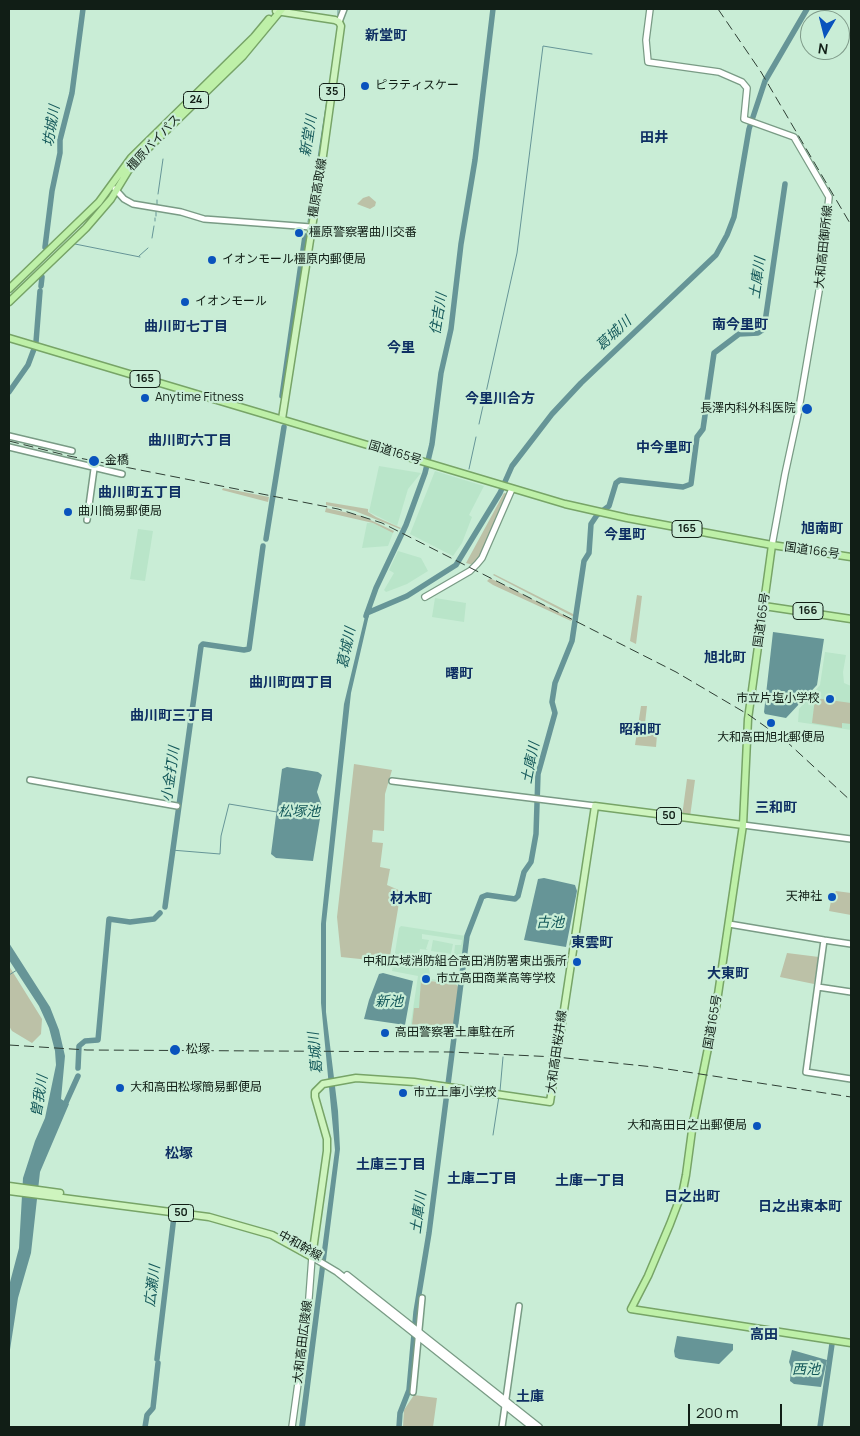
<!DOCTYPE html>
<meta charset="utf-8">
<style>
body{margin:0}
#map{position:relative;width:860px;height:1436px;overflow:hidden;background:#c9edd6;font-family:Manrope,sans-serif}
canvas{display:block}
.frame{position:absolute;inset:0;border:10px solid #111e16;pointer-events:none}
.north{position:absolute;left:800px;top:10px;width:50px;height:50px;box-sizing:border-box;background:#c9edd6;border:1px solid #7f9a89;border-radius:50%;rotate:188deg;font-size:14px;font-weight:700;line-height:20px;text-align:center;color:#111e16}
.north::after{content:'';display:block;margin:auto;width:18px;height:22px;background:#0953bd;clip-path:polygon(50% 0,100% 100%,50% 72%,0 100%)}
.scale{position:absolute;left:688px;top:1404px;width:94px;height:22px;box-sizing:border-box;border:2px solid #111e16;border-top:0;padding-left:6px;font-size:15px;line-height:18px;white-space:nowrap;color:#111e16;-webkit-text-stroke:4px #c9edd6;paint-order:stroke}
</style>
<div id="map">
<canvas width="860" height="1436"></canvas>
<div class="frame"></div>
<div class="north">N</div>
<div class="scale">200 m</div>
</div>
<script>
const ctx = document.querySelector('canvas').getContext('2d');
ctx.lineJoin = 'round';
function fillPath(path, color) {
  ctx.fillStyle = color;
  ctx.fill(path, 'evenodd');
}
function toPath(rows) {
  const path = new Path2D();
  for (const r of rows) {
    path.moveTo(r[0], r[1]);
    for (let i = 2; i < r.length; i += 2) path.lineTo(r[i], r[i + 1]);
  }
  return path;
}
function stroke(path, color, width, dash) {
  ctx.strokeStyle = color;
  ctx.lineWidth = width;
  ctx.lineCap = dash ? 'butt' : 'round';
  ctx.setLineDash(dash || []);
  ctx.stroke(path);
}
function write(font, color, halo, rows, align = 'center') {
  ctx.font = font + ' Manrope,"Noto Sans JP",sans-serif';
  ctx.lineWidth = 4.5;
  ctx.setLineDash([]);
  ctx.textBaseline = 'middle';
  ctx.strokeStyle = halo;
  ctx.fillStyle = color;
  for (const [text, x, y, turn = 0] of rows) {
    ctx.save();
    ctx.translate(x, y);
    ctx.rotate((+turn || 0) * Math.PI / 180);
    ctx.textAlign = isNaN(turn) ? turn : align;
    if (halo) ctx.strokeText(text, 0, 0);
    ctx.fillText(text, 0, 0);
    ctx.restore();
  }
}
fillPath(toPath([
 [379,466,421,473,408,489,397,526,369,512],
 [435,471,484,486,469,515,472,517,462,543,453,556,410,534],
 [367,523,373,523,393,533,388,546,362,548],
 [138,529,153,531,145,581,130,579],
 [398,551,421,558,428,571,407,584,386,592,384,590,394,573,389,570],
 [435,598,466,603,464,622,432,617],
 [825,652,846,655,843,672,844,683,851,686,851,730,798,722,799,709,820,685],
 [401,926,466,936,453,1033,410,1029,418,976,392,971,399,928],
 [422,934,462,940,461,945,455,945,454,955,459,956,459,961,453,960,452,964,459,969,458,978,454,982,431,979,429,969,433,962,450,963,451,960,438,958,437,961,432,960,430,956,419,955,420,949,428,950,426,949,429,940,422,939],
 [427,980,456,984,459,988,453,1030,419,1008,422,992,420,991],
 [433,940,453,944,451,954,431,951]
]), '#b9e5c9');
fillPath(toPath([
 [369,196,376,202,375,206,370,209,357,204,363,198],
 [223,488,269,497,268,502,222,490],
 [504,493,508,494,480,557,473,565,466,563],
 [326,502,368,509,368,512,376,517,401,528,400,529,355,511,326,505],
 [326,508,362,516,394,531,393,533,373,523,325,512],
 [494,574,575,615,574,617,493,575],
 [490,578,572,619,571,621,493,585,487,581],
 [637,595,642,596,636,644,630,641],
 [815,698,851,703,851,724,842,723,842,728,812,723],
 [641,706,647,706,644,732,657,735,656,747,635,745],
 [354,764,392,770,385,794,384,831,373,830,372,842,383,843,380,867,390,869,387,885,401,891,389,962,341,957,337,917],
 [687,779,695,780,690,817,682,816],
 [836,891,851,893,851,915,829,911,832,896],
 [787,953,819,957,814,984,780,977],
 [9,966,42,1019,41,1034,32,1043,12,1031,9,1026],
 [421,980,456,984,459,988,453,1031,412,1025,414,1008,419,1008],
 [414,1395,437,1398,433,1427,403,1427,404,1410]
]), '#bcc1a7');
fillPath(toPath([
 [367,608,370,609,369,615,351,693,326,923,326,1012,338,1111,340,1149,305,1427,299,1427,335,1150,321,1003,321,924,344,704],
 [773,632,824,639,817,685,786,718,765,714,764,712],
 [287,767,318,772,322,775,317,792,322,806,313,861,276,858,271,854,282,769],
 [544,878,575,885,577,891,566,947,524,940,538,879],
 [9,943,50,1007,59,1030,65,1056,61,1099,69,1104,40,1172,31,1253,18,1298,9,1356,9,1286,19,1248,23,1178,35,1141,45,1118,56,1065,55,1051,49,1028,39,1006,9,960],
 [383,973,413,981,405,1025,364,1019,369,1000,379,974],
 [677,1336,733,1344,733,1350,719,1364,679,1359,675,1357,674,1351],
 [792,1350,827,1360,821,1387,794,1384,790,1381,791,1367,789,1362]
]), '#669597');
stroke(toPath([
 [338,9,338,15],
 [158,194,163,159],
 [157,205,157,200],
 [156,216,156,212],
 [155,221,155,218],
 [308,222,329,87],
 [152,238,154,226],
 [75,244,140,257],
 [139,256,148,248],
 [479,424,517,253,543,46,592,54],
 [469,469,476,437],
 [171,850,220,854,221,836,229,804,277,812],
 [9,975,17,970],
 [500,1091,503,1057],
 [493,1135,499,1096]
]), '#669597', 1);
stroke(toPath([
 [45,247,52,191,60,153,60,140,72,93,83,9],
 [41,286,42,277],
 [36,342,40,291],
 [9,392,28,365,34,349],
 [282,396,305,236],
 [266,539,284,427],
 [367,613,407,596,456,565,500,493,512,466,552,414,581,383,716,255,727,235,734,217,749,129,765,81,807,9],
 [366,616,376,588,406,525,425,473,432,444,441,373,451,329,461,244,475,160,493,9],
 [165,907,201,646,203,644,244,650,249,649,263,546],
 [78,1068,79,1046,85,1041,98,1040,109,919,130,922,154,919,160,913],
 [63,1109,78,1076],
 [157,1359,174,1216],
 [145,1427,147,1415,153,1408,158,1363],
 [399,1427,400,1413,409,1390,416,1312,429,1233,467,936,482,897,487,895,515,899,518,896,524,872,531,862,536,834,538,774,555,713,552,702,555,683,572,641,584,561,589,553,591,524,597,515,609,506,616,483,620,480,683,487,691,484,697,437,703,429,714,353,739,334,758,333,764,329,785,184],
 [820,1427,832,1344]
]), '#669597', 5.5);
const tertiary = toPath([
 [339,22,344,9],
 [115,189,124,199,133,204,181,212,204,219,311,227],
 [9,436,72,451],
 [9,447,122,474],
 [87,520,94,469],
 [30,780,177,806],
 [392,781,595,806],
 [743,825,851,839],
 [729,924,824,940,806,1072,851,1079],
 [824,940,851,944],
 [818,987,851,992],
 [413,1392,422,1298],
 [502,1427,519,1306]
]);
const secondary = toPath([
 [650,9,646,40,648,62,719,72,742,82,747,88,744,119,794,137,829,197,819,291,798,414,785,474,772,545],
 [425,597,470,571,477,564,482,558,512,489],
 [347,1275,539,1427],
 [292,1427,308,1311,312,1257,337,1272,532,1427]
]);
const primary = toPath([
 [276,11,335,20,339,22,341,26,321,170,282,419],
 [9,1186,60,1193],
 [9,1191,209,1217,272,1235,312,1257,327,1151,327,1139,315,1097,315,1092,323,1084,356,1078,414,1082,550,1102,595,806,743,825]
]);
const trunk = toPath([
 [9,289,99,202,131,158,254,37,269,19],
 [9,302,86,228,111,199,133,163,243,56,282,9],
 [9,338,565,504,627,518,772,545,851,557],
 [772,545,748,719,743,825,716,1008,693,1123,686,1175,683,1190,670,1224,648,1276,631,1309,851,1343],
 [764,606,851,619]
]);
stroke(tertiary, '#799b85', 8);
stroke(secondary, '#799b85', 8);
stroke(primary, '#77a467', 9);
stroke(trunk, '#77a467', 9);
stroke(tertiary, '#fff', 5);
stroke(secondary, '#fff', 5.5);
stroke(primary, '#cef4be', 6);
stroke(trunk, '#bef0a8', 6);
stroke(toPath([
 [718,9,761,72,851,225],
 [9,441,69,456,338,509,382,523,676,672,749,715,787,742,851,801],
 [9,1045,87,1050,451,1052,556,1057,654,1067,851,1097]
]), '#2e3e34', 1, [10, 5]);
for (const [x, y, r, color] of [
 [365,86,5,"#0953bd"],
 [299,233,5,"#0953bd"],
 [212,260,5,"#0953bd"],
 [185,302,5,"#0953bd"],
 [145,398,5,"#0953bd"],
 [807,409,6,"#0953bd"],
 [94,461,6,"#0953bd"],
 [68,512,5,"#0953bd"],
 [830,699,5,"#0953bd"],
 [771,723,5,"#0953bd"],
 [832,897,5,"#0953bd"],
 [577,962,5,"#0953bd"],
 [426,979,5,"#0953bd"],
 [385,1033,5,"#0953bd"],
 [175,1050,6,"#0953bd"],
 [120,1088,5,"#0953bd"],
 [403,1093,5,"#0953bd"],
 [757,1126,5,"#0953bd"]
]) {
  const dot = new Path2D();
  dot.arc(x, y, r, 0, 2 * Math.PI);
  ctx.fillStyle = color;
  ctx.fill(dot);
  stroke(dot, '#c9edd6', 2);
}
for (const [x, y, w] of [
 [332,92,25],
 [196,100,25],
 [145,379,30],
 [687,529,30],
 [808,611,30],
 [669,816,25],
 [181,1213,25]
]) {
  const box = new Path2D();
  box.roundRect(x - w / 2, y - 8.5, w, 17, 4);
  ctx.fillStyle = '#c9edd6';
  ctx.fill(box);
  stroke(box, '#111e16', 1);
}
write('bold 11px', '#111e16', null, [
 ["35",332,92],
 ["24",196,100],
 ["165",145,379],
 ["165",687,529],
 ["166",808,611],
 ["50",669,816],
 ["50",181,1213]
]);
write('12px', '#111e16', '#c9edd6', [
 ["ピラティスケー",375,86],
 ["橿原警察署曲川交番",309,233],
 ["イオンモール橿原内郵便局",222,260],
 ["イオンモール",195,302],
 ["Anytime Fitness",155,398],
 ["長澤内科外科医院",796,409,"right"],
 ["金橋",105,461],
 ["曲川簡易郵便局",78,512],
 ["市立片塩小学校",820,699,"right"],
 ["大和高田旭北郵便局",771,738,"center"],
 ["天神社",822,897,"right"],
 ["中和広域消防組合高田消防署東出張所",567,962,"right"],
 ["市立高田商業高等学校",436,979],
 ["高田警察署土庫駐在所",395,1033],
 ["松塚",186,1050],
 ["大和高田松塚簡易郵便局",130,1088],
 ["市立土庫小学校",413,1093],
 ["大和高田日之出郵便局",747,1126,"right"]
], 'left');
write('12px', '#111e16', '#c9edd6', [
 ["橿原バイパス",154,143,-47],
 ["橿原高取線",318,188,-81],
 ["大和高田御所線",824,247,-84],
 ["国道165号",395,453,17],
 ["国道166号",812,551,8],
 ["国道165号",762,620,-82],
 ["国道165号",713,1022,-80],
 ["大和高田桜井線",557,1052,-82],
 ["中和幹線",300,1246,29],
 ["大和高田広陵線",303,1342,-83]
]);
write('bold 14px', '#0e2f63', '#c9edd6', [
 ["新堂町",386,36],
 ["田井",654,138],
 ["南今里町",740,325],
 ["曲川町七丁目",186,327],
 ["今里",401,348],
 ["今里川合方",500,399],
 ["曲川町六丁目",190,441],
 ["中今里町",664,448],
 ["曲川町五丁目",140,493],
 ["旭南町",822,529],
 ["今里町",625,535],
 ["旭北町",725,658],
 ["曙町",459,674],
 ["曲川町四丁目",291,683],
 ["曲川町三丁目",172,716],
 ["昭和町",640,730],
 ["三和町",776,808],
 ["材木町",411,899],
 ["東雲町",592,943],
 ["大東町",728,974],
 ["松塚",179,1154],
 ["土庫三丁目",391,1165],
 ["土庫二丁目",482,1179],
 ["土庫一丁目",590,1181],
 ["日之出町",692,1197],
 ["日之出東本町",800,1207],
 ["高田",764,1335],
 ["土庫",530,1397]
]);
write('italic 14px', '#14585a', '#c9edd6', [
 ["坊城川",52,126,-81],
 ["新堂川",309,136,-81],
 ["土庫川",758,278,-82],
 ["住吉川",439,314,-81],
 ["葛城川",614,334,-43],
 ["葛城川",347,648,-79],
 ["土庫川",531,763,-79],
 ["小金打川",171,774,-82],
 ["松塚池",299,812],
 ["古池",550,923],
 ["新池",389,1002],
 ["葛城川",316,1053,-96],
 ["曽我川",40,1096,-81],
 ["土庫川",419,1213,-82],
 ["広瀬川",153,1286,-83],
 ["西池",806,1370]
]);
</script>
